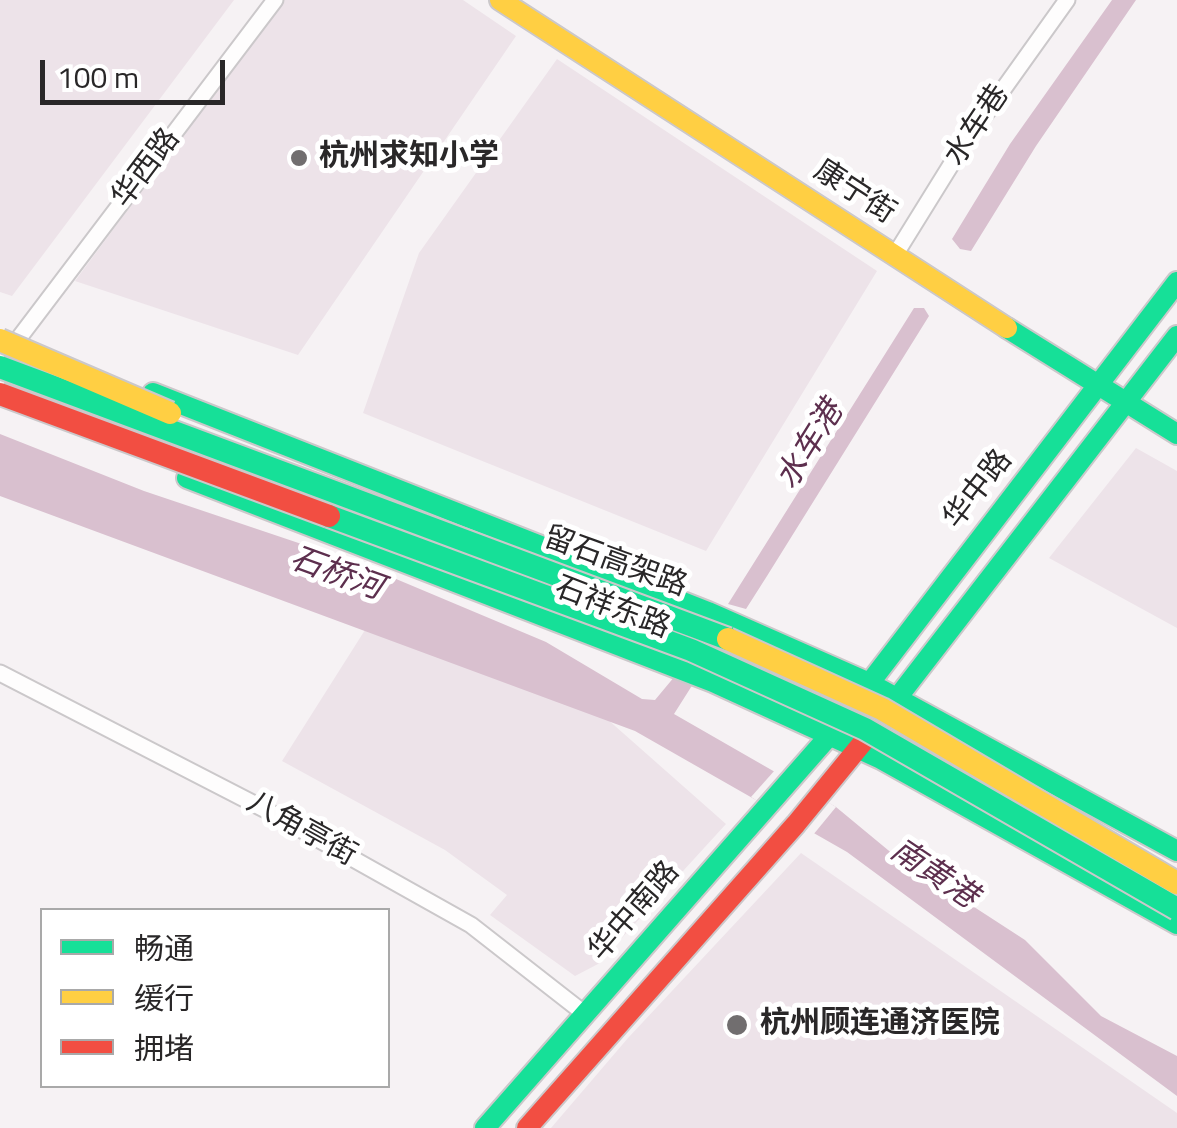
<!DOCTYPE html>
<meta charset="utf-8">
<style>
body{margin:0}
#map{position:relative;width:1177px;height:1128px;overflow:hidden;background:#f6f2f4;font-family:"Titillium Web","Noto Sans SC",sans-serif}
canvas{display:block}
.legend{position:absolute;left:40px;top:908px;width:350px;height:180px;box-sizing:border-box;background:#fff;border:2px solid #a9a9a9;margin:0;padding:12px 18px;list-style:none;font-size:30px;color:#292728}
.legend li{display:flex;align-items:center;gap:20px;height:50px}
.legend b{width:50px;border:2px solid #a9a9a9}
.scale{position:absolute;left:40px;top:60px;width:185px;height:45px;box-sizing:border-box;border:5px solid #292728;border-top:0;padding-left:12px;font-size:30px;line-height:35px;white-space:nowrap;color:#292728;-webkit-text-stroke:8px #fff;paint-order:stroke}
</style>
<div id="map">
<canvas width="1177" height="1128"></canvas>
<ul class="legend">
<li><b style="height:12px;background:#16e098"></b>畅通</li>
<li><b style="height:12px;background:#ffcf43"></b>缓行</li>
<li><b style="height:12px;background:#f24e42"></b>拥堵</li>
</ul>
<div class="scale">100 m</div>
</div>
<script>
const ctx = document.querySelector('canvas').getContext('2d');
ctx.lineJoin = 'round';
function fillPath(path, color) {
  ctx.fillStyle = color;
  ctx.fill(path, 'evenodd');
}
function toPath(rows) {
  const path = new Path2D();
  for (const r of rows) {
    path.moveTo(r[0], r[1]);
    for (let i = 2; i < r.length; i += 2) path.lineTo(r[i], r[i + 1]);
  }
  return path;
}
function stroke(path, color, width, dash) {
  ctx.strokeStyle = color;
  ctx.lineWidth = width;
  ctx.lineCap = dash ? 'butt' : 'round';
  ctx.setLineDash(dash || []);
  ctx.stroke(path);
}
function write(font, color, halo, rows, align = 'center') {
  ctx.font = font + ' "Titillium Web","Noto Sans SC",sans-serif';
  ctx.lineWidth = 10;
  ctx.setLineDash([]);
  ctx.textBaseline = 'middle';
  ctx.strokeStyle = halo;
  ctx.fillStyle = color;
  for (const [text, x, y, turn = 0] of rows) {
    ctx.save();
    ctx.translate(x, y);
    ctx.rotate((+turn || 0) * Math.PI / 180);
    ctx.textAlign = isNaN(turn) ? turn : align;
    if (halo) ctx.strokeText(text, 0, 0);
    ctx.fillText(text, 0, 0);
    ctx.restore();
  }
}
fillPath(toPath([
 [0,0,234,0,12,296,0,292],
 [283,0,463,0,516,36,298,355,75,281],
 [557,59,877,271,706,551,363,413,419,253],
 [1136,448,1177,471,1177,628,1049,558],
 [365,630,606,718,726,824,598,964,575,976,490,915,507,895,445,850,282,761],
 [801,853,1177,1113,1177,1128,551,1128,628,1038]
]), '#ede3e9');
fillPath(toPath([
 [1112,0,1136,0,1036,146,971,251,960,249,952,239,1010,144],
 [914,308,924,308,929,316,767,576,746,609,728,604],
 [0,434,144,491,358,563,546,642,642,699,655,700,675,676,693,684,674,714,836,807,894,855,1025,940,1101,1016,1177,1056,1177,1096,847,852,635,731,0,496]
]), '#d9c0cf');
fillPath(toPath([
 [775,770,836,807,813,835,751,797]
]), '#f6f2f4');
const street = toPath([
 [895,255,962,147,1067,0],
 [19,338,275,0],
 [0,673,266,810,471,925,585,1014]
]);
const fast = toPath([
 [1007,328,1177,434],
 [153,393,708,612,869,683,1177,851],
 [187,478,713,682,881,759,1177,924],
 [862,693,1177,282],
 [891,706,1177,336],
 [485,1128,836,728]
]);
const slow = toPath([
 [500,0,1007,328]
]);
const jam = toPath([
 [527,1128,796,824,864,741]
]);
stroke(street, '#cbc8ca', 19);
stroke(fast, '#cbc8ca', 24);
stroke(slow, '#cbc8ca', 24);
stroke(jam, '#cbc8ca', 24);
stroke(street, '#fefdfd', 15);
stroke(fast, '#16e098', 20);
stroke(slow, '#ffcf43', 20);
stroke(jam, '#f24e42', 20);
const fastBridge = toPath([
 [0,367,728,639],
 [329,516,691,650,865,729,1177,909]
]);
const slowBridge = toPath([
 [0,340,170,413],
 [728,639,882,709,1177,883]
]);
const jamBridge = toPath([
 [0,394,329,516]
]);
stroke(fastBridge, '#cbc8ca', 26, []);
stroke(slowBridge, '#cbc8ca', 26, []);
stroke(jamBridge, '#cbc8ca', 26, []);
stroke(fastBridge, '#16e098', 22);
stroke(slowBridge, '#ffcf43', 22);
stroke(jamBridge, '#f24e42', 22);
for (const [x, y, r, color] of [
 [299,158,10,"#716e6f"],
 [737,1025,12,"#716e6f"]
]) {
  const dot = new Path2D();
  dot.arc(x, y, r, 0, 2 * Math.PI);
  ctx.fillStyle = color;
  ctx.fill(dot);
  stroke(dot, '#fff', 4);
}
write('30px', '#292728', '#fff', [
 ["水车巷",978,126,-56],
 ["华西路",147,169,-53],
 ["康宁街",854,193,33],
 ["华中路",979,490,-52],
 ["留石高架路",615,563,20],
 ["石祥东路",612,609,21],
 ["八角亭街",301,830,29],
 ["华中南路",635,912,-49]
]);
write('bold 30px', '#292728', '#fff', [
 ["杭州求知小学",319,158],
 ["杭州顾连通济医院",760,1025]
], 'left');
write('italic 32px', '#5d2f4e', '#fff', [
 ["水车港",811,446,-58],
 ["石桥河",336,575,20],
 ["南黄港",933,875,34]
]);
</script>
